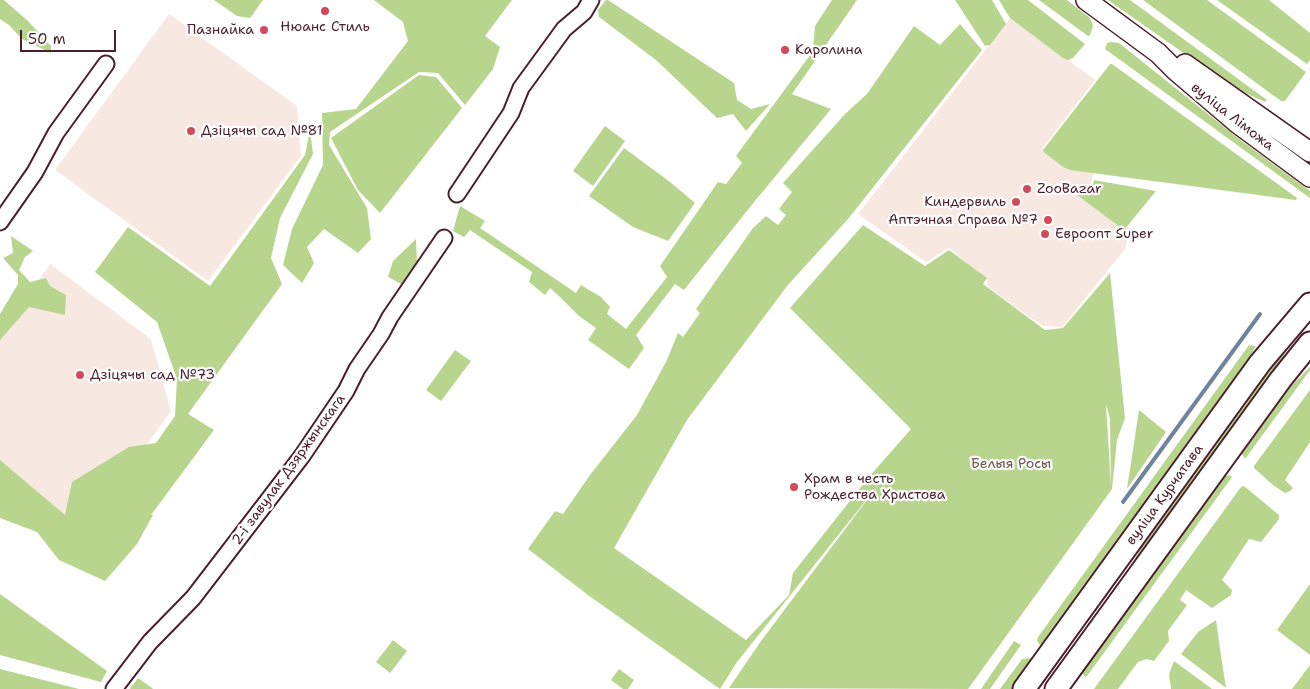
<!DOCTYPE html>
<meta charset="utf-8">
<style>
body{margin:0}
#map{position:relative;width:1310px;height:689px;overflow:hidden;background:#fff;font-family:"Shantell Sans",sans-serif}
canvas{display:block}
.scale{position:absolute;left:20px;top:30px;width:96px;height:22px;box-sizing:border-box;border:2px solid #4a1f2b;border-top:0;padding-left:6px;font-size:15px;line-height:18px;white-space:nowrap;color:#4a1f2b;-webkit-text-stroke:4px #fff;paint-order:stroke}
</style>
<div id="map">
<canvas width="1310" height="689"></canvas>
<div class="scale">50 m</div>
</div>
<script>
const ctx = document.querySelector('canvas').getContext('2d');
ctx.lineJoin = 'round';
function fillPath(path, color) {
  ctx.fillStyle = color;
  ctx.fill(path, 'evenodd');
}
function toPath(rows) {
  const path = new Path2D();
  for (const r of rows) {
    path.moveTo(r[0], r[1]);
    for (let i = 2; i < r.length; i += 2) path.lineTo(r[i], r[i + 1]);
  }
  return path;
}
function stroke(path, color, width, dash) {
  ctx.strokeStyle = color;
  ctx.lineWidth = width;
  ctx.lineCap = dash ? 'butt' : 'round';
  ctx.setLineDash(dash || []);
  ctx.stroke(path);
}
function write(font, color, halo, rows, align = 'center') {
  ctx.font = font + ' "Shantell Sans",sans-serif';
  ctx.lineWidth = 4.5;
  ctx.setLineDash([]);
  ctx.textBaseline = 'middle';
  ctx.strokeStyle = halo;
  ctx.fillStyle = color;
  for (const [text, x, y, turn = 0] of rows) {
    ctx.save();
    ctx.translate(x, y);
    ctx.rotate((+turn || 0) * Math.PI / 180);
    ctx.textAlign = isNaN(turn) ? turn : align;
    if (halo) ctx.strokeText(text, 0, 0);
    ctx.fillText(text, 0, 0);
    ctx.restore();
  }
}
fillPath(toPath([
 [169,14,297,106,301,156,208,281,55,170],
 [1011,17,1095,80,1042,149,1063,166,1094,171,1088,197,1129,229,1126,248,1062,327,1043,326,1025,314,987,286,988,280,949,248,926,262,858,214],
 [50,264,151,339,171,411,80,537,0,477,0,336]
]), '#f8e8e2');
fillPath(toPath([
 [0,0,4,0,28,21,51,46,51,53,22,39,9,25,0,19],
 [214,0,263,0,250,18,237,16],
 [374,0,512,0,485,36,500,47,493,69,465,105,438,73,419,72,330,132,329,145,367,208,371,239,358,253,324,229,307,247,314,263,302,283,283,265,292,229,323,165,322,113,356,109,408,41,403,22],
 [606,0,608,0,734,83,737,100,751,109,770,104,746,131,733,114,717,118,656,60,599,17,598,10],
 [832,0,857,0,792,94,831,109,750,207,684,290,675,284,636,335,644,348,629,369,588,340,596,328,579,316,558,295,550,288,545,295,529,282,532,272,470,230,464,237,453,231,460,206,485,221,480,228,576,293,581,285,601,297,610,307,607,314,626,329,667,277,660,266,718,182,726,184,742,163,736,156,813,51,815,26],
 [955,0,992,0,1006,24,990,45,985,46],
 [999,0,1028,0,1085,44,1073,58,1068,60,1063,58,1010,18],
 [1039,0,1067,0,1090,18,1093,26,1090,35,1088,36],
 [1108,0,1130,0,1267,100,1265,102,1232,87],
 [1143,0,1207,0,1306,72,1285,101,1281,101],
 [1217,0,1269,0,1310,33,1310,60,1307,64],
 [960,24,982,50,848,219,787,286,687,420,614,548,746,640,789,595,793,573,868,478,911,429,790,308,863,225,925,266,949,250,987,278,983,284,1045,330,1063,328,1110,273,1125,418,1117,440,1112,489,968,689,729,688,761,641,879,484,737,662,720,689,588,595,528,549,555,511,563,514,590,475,637,415,666,362,678,333,683,337,700,313,696,309,753,228,766,216,778,225,786,215,779,209,792,192,783,183,846,113,867,94,914,26,940,45],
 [1106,404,1110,419,1111,487],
 [1111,42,1119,43,1243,142,1310,191,1310,198,1105,49,1107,43],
 [1110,64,1112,64,1297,198,1296,200,1070,170,1063,167,1045,153,1043,150],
 [419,75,436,77,462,108,380,213,358,190,331,138],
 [605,126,625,141,593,186,573,171],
 [310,130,313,154,280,218,271,258,282,284,188,414,214,430,151,515,153,515,137,544,105,581,59,560,37,532,0,518,0,460,65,515,72,482,129,447,156,443,175,416,177,379,157,322,95,272,128,227,210,286,305,155],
 [624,148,670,182,695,203,668,241,633,227,589,196],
 [1094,180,1156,191,1124,230,1077,195,1093,185],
 [11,236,33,251,25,257,19,270,30,282,46,278,50,286,66,295,65,315,29,307,0,340,0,314,18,284,18,275,3,258,13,253],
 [416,239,417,264,403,285,388,277,393,261],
 [1290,342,1292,342,1261,391,1127,576,1125,575,1153,528],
 [1249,345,1256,346,1236,381,1043,646,1041,647,1037,641,1038,637],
 [455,350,471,361,441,401,426,390],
 [1310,367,1310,370,1245,459,1242,454,1243,449,1283,394],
 [1310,390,1310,442,1285,480,1293,488,1290,491,1285,493,1273,485,1254,468,1254,466],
 [1139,410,1166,432,1127,489],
 [1229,475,1232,477,1087,676,1085,677,1081,672,1223,477],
 [1244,486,1279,515,1279,519,1261,542,1249,539,1222,580,1232,590,1231,595,1212,608,1186,590,1180,600,1187,605,1168,631,1169,641,1154,661,1147,659,1138,662,1118,689,1094,689,1241,487],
 [1310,584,1310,655,1277,630],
 [0,594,107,671,101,682,0,655],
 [1216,620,1220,649,1226,688,1181,654,1198,632],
 [393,640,407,651,390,673,376,662],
 [1014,641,1021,645,990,689,981,689],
 [1032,658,1034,660,1013,689,1000,689,1022,659],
 [1174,661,1212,689,1171,689,1169,674],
 [1310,665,1310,689,1292,689],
 [0,669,79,689,0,689],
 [619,669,634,680,628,689,623,689,611,680],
 [138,678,152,688,153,689,130,689]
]), '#b7d58d');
stroke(toPath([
 [1123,502,1260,314]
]), '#70849e', 4);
const minor = toPath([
 [457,194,511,113,521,88,564,29,584,12,591,0],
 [0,222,35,172,56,133,106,64],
 [114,689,150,642,193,598,302,456,346,391,357,369,381,334,390,317,444,238]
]);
const tertiary = toPath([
 [1086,0,1158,53,1176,71,1237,123,1310,177],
 [1185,64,1310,152]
]);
const secondary = toPath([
 [1024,689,1260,363,1310,304],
 [1056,689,1281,379,1310,343]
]);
stroke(minor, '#4a1f2b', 19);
stroke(tertiary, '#4a1f2b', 22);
stroke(secondary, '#4a1f2b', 25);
stroke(minor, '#fff', 15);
stroke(tertiary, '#fff', 19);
stroke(secondary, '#fff', 21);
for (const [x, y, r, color] of [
 [325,11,5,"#d1495b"],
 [264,30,5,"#d1495b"],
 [785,50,5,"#d1495b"],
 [191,131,5,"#d1495b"],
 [1027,189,5,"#d1495b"],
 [1016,202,5,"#d1495b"],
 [1048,220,5,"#d1495b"],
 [1045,234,5,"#d1495b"],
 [80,375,5,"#d1495b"],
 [794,487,5,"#d1495b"]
]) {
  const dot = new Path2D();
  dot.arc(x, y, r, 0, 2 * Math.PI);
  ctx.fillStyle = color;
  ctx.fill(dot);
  stroke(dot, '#fff', 2);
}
write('14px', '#4a1f2b', '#fff', [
 ["Нюанс Стиль",325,27,"center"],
 ["Пазнайка",254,30,"right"],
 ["Каролина",795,50],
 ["Дзіцячы сад №81",201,131],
 ["ZooBazar",1037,189],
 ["Киндервиль",1006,202,"right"],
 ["Аптэчная Справа №7",1038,220,"right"],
 ["Евроопт Super",1055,234],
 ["Дзіцячы сад №73",90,375],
 ["Храм в честь",804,479],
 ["Рождества Христова",804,495]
], 'left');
write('14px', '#4a1f2b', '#fff', [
 ["вуліца Ліможа",1232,117,38],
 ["2-і завулак Дзяржынскага",289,470,-54],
 ["вуліца Курчатава",1165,495,-54]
]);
write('14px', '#6b5648', '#fff', [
 ["Белыя Росы",1011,464]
]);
</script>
